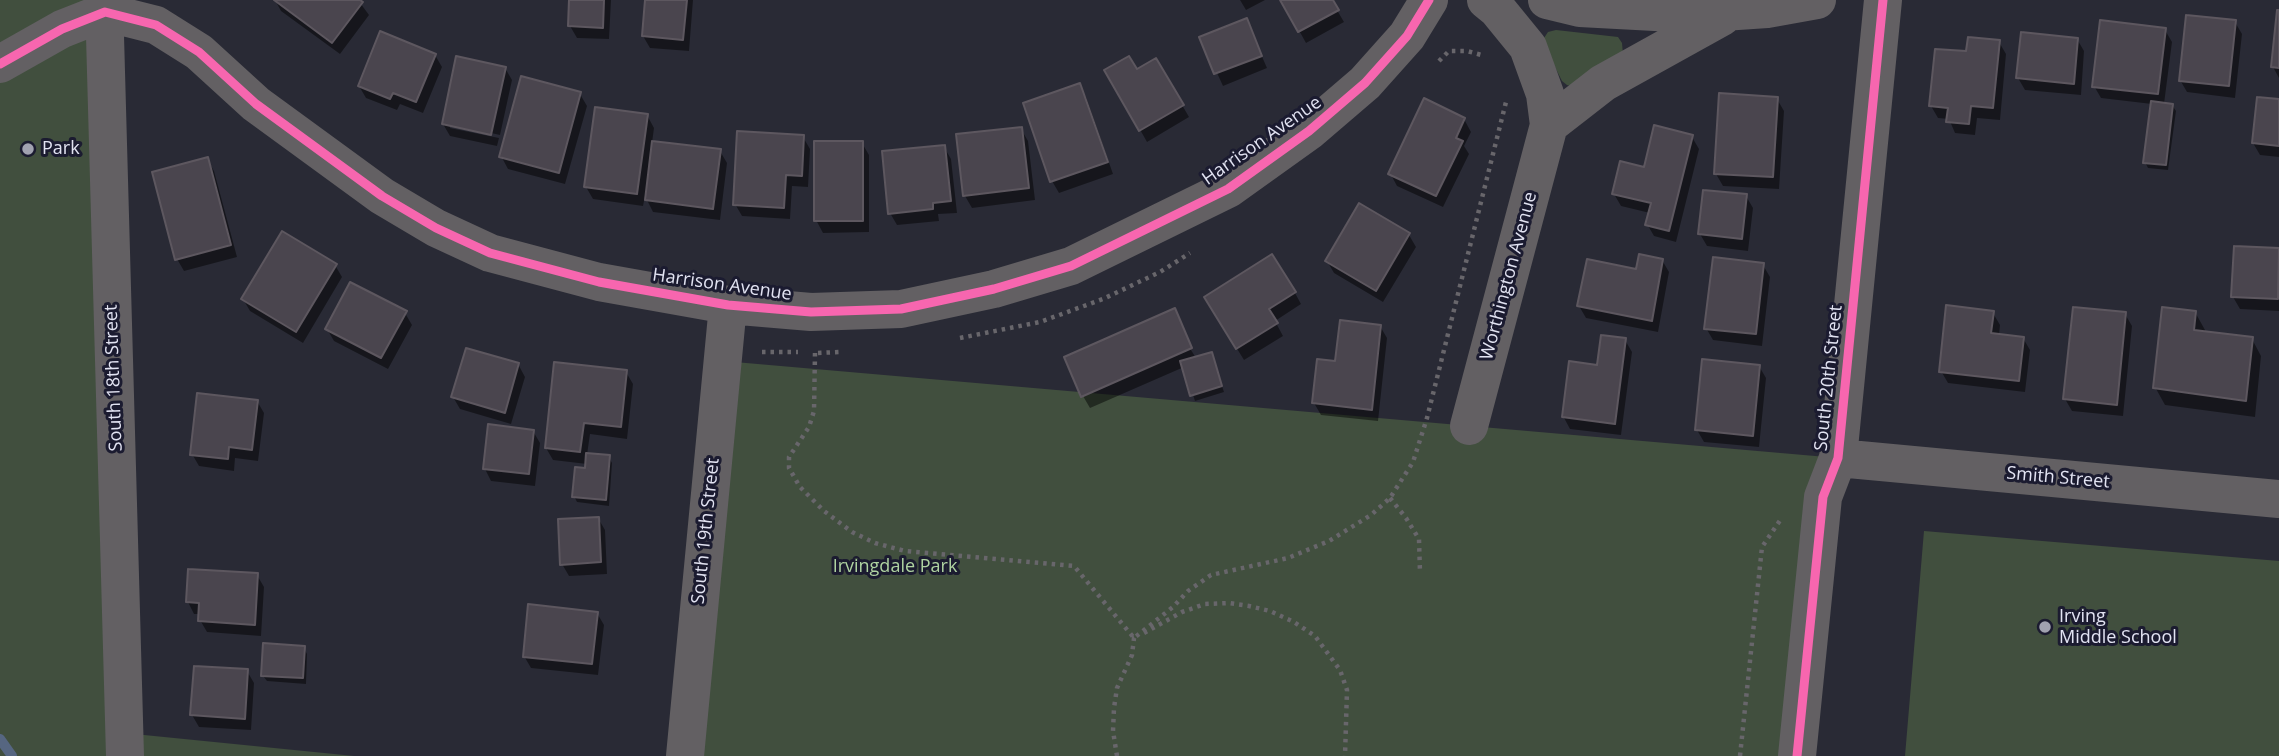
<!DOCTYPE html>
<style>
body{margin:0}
canvas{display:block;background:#292a35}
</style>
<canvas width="2279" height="756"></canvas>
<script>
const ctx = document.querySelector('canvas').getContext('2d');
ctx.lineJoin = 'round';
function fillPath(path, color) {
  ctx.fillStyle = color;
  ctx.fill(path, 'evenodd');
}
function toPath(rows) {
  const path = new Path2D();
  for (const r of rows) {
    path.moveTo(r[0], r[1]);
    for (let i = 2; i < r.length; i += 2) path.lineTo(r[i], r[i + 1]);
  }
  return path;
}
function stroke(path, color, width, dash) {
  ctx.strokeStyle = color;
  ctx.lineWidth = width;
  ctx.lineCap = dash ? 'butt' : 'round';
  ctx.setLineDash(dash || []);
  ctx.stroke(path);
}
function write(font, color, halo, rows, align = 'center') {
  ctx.font = font + ' "Open Sans",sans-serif';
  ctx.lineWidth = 6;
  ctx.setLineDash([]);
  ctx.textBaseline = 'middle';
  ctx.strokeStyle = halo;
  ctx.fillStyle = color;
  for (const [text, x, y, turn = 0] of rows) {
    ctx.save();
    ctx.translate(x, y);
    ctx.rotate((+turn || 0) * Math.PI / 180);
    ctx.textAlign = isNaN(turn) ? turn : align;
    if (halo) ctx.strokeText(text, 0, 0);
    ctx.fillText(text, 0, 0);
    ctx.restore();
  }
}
fillPath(toPath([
 [0,0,104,0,124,733,354,756,0,756],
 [1556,30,1618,37,1622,43,1623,55,1575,87,1567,85,1562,81,1542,41,1548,32],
 [723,361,1838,458,1797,756,685,756],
 [1924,531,2279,561,2279,756,1905,756]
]), '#414f3e');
fillPath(toPath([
 [275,0,358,0,369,15,340,54,281,11],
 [571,0,611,0,609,39,577,38,570,26],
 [646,0,693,0,689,51,650,48,643,36],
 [1240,0,1265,0,1246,10],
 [1282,0,1331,0,1344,22,1306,43],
 [2279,11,2279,78,2273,67],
 [1246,20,1267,68,1223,86,1201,38],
 [2235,22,2242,34,2235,98,2187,92,2180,80],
 [2165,30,2172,42,2164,104,2172,105,2176,111,2168,170,2148,168,2145,162,2152,104,2101,98,2094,86],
 [2077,39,2084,51,2081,95,2025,90,2018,78],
 [1999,42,2006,54,2000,120,1977,118,1975,135,1955,133,1949,119,1938,118,1931,106,1968,53],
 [435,55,442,67,423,113,400,104,397,110,366,98,359,86],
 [1156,60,1189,117,1147,142,1107,71,1136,71],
 [505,68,512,80,500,135,450,124,450,128,499,138,497,146,450,136,443,124],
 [1079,85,1086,97,1113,174,1059,193,1052,181],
 [580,94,587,106,565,184,508,169,501,156],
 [1777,99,1784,111,1779,189,1723,186,1716,174],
 [2279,101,2279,157,2260,155,2253,143],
 [647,115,654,128,652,143,720,151,727,163,720,220,653,212,645,196,643,206,593,199,586,187],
 [1464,119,1471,132,1464,146,1469,154,1443,207,1397,186,1390,173],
 [1021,129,1028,141,1035,200,972,208,965,196],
 [803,137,810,149,808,187,792,186,790,219,742,216,735,204],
 [1692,137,1699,149,1676,242,1654,236,1647,224,1650,213,1621,206,1614,194],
 [862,143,869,155,869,232,823,233,816,220],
 [944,147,951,159,957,213,938,214,939,221,897,225,890,213],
 [207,159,214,171,237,257,184,271,177,259],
 [1746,196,1753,208,1748,251,1707,246,1700,234],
 [1360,206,1409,235,1416,247,1383,302,1334,273,1327,261],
 [2235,248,2279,250,2279,311,2240,309,2233,297],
 [1662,260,1669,272,1658,332,1586,318,1579,306,1637,271],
 [335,265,342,277,303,343,250,311,243,299],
 [1763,265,1770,277,1762,346,1713,340,1706,328],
 [1295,293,1301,304,1275,321,1283,336,1244,360,1213,310],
 [2195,312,2205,330,2204,333,2252,339,2261,356,2255,417,2165,405,2155,387],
 [405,313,412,325,388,369,334,341,327,329],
 [1993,313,2000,325,1999,335,2023,338,2030,350,2025,392,1948,383,1941,371],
 [2125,314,2132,326,2123,416,2072,411,2065,399],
 [1380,326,1387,338,1378,421,1321,415,1314,403,1337,363],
 [1625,340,1632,352,1621,435,1570,429,1563,416,1599,367],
 [1186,342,1196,358,1211,354,1224,392,1195,401,1184,367,1090,408,1083,396],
 [518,364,525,377,511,424,460,409,453,397],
 [1759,366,1766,378,1759,447,1704,442,1697,430],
 [626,372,633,384,627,439,590,434,587,455,609,457,612,463,609,506,577,502,574,496,586,470,587,464,553,460,546,448],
 [257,401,264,413,258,461,235,458,234,471,199,466,192,454],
 [533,431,540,443,535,486,491,481,485,469],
 [598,518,605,530,607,574,569,576,562,564],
 [257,575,264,587,261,636,207,632,200,620,200,614,194,614,188,602],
 [597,613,604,625,598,675,531,668,524,656],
 [304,648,307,654,306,684,267,681,263,676],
 [247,671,254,683,251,730,199,727,192,715]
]), '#0007');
stroke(toPath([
 [0,739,12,756]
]), '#566681', 10);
const building = toPath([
 [274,0,360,0,363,2,332,43,274,0],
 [569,0,604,0,603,28,568,26,569,0],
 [645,0,687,0,683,40,642,36,645,0],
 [1280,0,1333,0,1339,10,1298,32,1280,0],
 [2277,10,2279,10,2279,68,2271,67,2277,10],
 [2186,15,2236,20,2229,86,2179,81,2186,15],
 [1247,18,1262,56,1214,74,1199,37,1247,18],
 [2100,20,2166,28,2158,94,2092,87,2100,20],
 [380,31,436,54,416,102,393,93,390,99,358,86,380,31],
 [2021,32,2078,38,2074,84,2016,78,2021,32],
 [1968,37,2000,40,1993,108,1971,106,1969,124,1946,122,1948,108,1929,106,1935,49,1966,51,1968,37],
 [456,56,506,67,491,135,442,124,456,56],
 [1129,56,1137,69,1156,58,1184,105,1139,131,1104,70,1129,56],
 [521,76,581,92,559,173,499,157,521,76],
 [1080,83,1108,162,1050,182,1023,103,1080,83],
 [1719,93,1778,97,1773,177,1714,174,1719,93],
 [2257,97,2279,99,2279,146,2252,143,2257,97],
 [1424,98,1465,118,1456,138,1463,141,1436,196,1388,174,1424,98],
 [2151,101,2173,104,2166,165,2143,163,2151,101],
 [595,107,648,114,637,194,584,187,595,107],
 [1654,125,1693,135,1669,231,1645,225,1651,203,1612,194,1620,161,1644,167,1654,125],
 [1022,127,1029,188,963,196,956,134,1022,127],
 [737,131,804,135,802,176,786,175,784,208,733,205,737,131],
 [652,141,721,149,713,209,645,200,652,141],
 [814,141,863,141,863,221,814,221,814,141],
 [945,145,951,201,933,203,933,209,888,214,882,151,945,145],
 [208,157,231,245,175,260,152,172,208,157],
 [1703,190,1747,194,1742,239,1698,234,1703,190],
 [1359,203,1410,233,1376,291,1325,261,1359,203],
 [282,231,337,264,296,332,241,299,282,231],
 [2234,246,2279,248,2278,299,2231,297,2234,246],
 [1272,254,1296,292,1269,309,1278,323,1236,349,1204,297,1272,254],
 [1639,254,1663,259,1652,321,1577,306,1587,259,1636,269,1639,254],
 [1713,257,1764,263,1756,334,1704,329,1713,257],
 [350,282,407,311,381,358,325,329,350,282],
 [1946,305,1994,311,1991,333,2024,337,2019,381,1939,372,1946,305],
 [2073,307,2126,312,2117,405,2063,399,2073,307],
 [2162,307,2196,311,2194,330,2253,337,2246,401,2153,388,2162,307],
 [1175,308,1192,348,1081,397,1064,357,1175,308],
 [1340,320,1381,325,1372,410,1312,403,1317,359,1335,361,1340,320],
 [1601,335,1626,338,1615,424,1562,417,1569,361,1597,365,1601,335],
 [466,348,519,363,505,413,451,397,466,348],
 [1212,352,1222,386,1190,396,1180,361,1212,352],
 [1702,359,1760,365,1753,436,1695,430,1702,359],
 [554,362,627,370,621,427,584,423,580,452,545,448,554,362],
 [197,393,258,400,252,450,229,447,228,459,190,455,197,393],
 [488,424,534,430,529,474,483,469,488,424],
 [586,453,610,455,606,500,572,497,575,467,585,468,586,453],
 [599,517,601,562,560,565,558,519,599,517],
 [188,569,258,573,255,625,198,621,199,603,186,602,188,569],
 [528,604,598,612,592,664,523,657,528,604],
 [263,643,305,646,303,678,261,676,263,643],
 [194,666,248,669,245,719,190,715,194,666]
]);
fillPath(building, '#4a454e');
stroke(building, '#5d575f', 2);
stroke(toPath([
 [1439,61,1449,51,1467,51,1485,56],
 [960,338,1040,322,1103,299,1160,272,1190,253],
 [762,352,798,352],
 [815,353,814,411,809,427,789,457,789,468,800,487,824,511,852,532,875,543,905,551,1074,566,1134,638,1173,607,1188,591,1211,575,1288,558,1329,541,1371,515,1390,498,1413,462,1427,418,1506,102],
 [818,353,840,352],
 [1390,498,1406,518,1419,539,1420,573],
 [1144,633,1182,612,1205,604,1229,603,1249,606,1270,611,1294,622,1315,636,1340,670,1347,690,1345,756],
 [1117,756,1113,731,1114,708,1117,688,1132,655,1134,638,1136,637],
 [1740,756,1762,547,1781,519]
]), '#68666b', 4.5, [3.5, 5]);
stroke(toPath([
 [104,0,125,756],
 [1547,0,1580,8,1693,14,1767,9,1817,0],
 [0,64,62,29,105,12,156,25,199,52,256,104,382,196,436,228,490,253,599,282,728,305,811,312,901,309,994,289,1071,266,1228,189,1309,131,1365,83,1407,36,1429,0],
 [1549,125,1603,83,1722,17],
 [1469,426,1549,125,1545,94,1528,47,1497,9,1486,0],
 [1838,458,2279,499],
 [685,756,728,305],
 [1797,756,1823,497,1838,458,1883,0]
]), '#636063', 38);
stroke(toPath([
 [0,64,62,29,105,12,156,25,199,52,256,104,382,196,436,228,490,253,599,282,728,305,811,312,901,309,994,289,1071,266,1228,189,1309,131,1365,83,1407,36,1429,0],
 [1797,756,1823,497,1838,458,1883,0]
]), '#f766af', 9);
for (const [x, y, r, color] of [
 [28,149,7,"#a1a2b0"],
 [2045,627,7,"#a1a2b0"]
]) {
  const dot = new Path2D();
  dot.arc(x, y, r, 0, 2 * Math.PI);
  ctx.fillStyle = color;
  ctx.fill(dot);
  stroke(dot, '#1b1b30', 2.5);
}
write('18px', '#e2e3f2', '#1b1b30', [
 ["Harrison Avenue",1262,141,-35],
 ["Worthington Avenue",1509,276,-75],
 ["Harrison Avenue",722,285,8],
 ["South 18th Street",114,378,-92],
 ["South 20th Street",1829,378,-84],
 ["Smith Street",2058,478,5],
 ["South 19th Street",706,531,-84]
]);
write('18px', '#e2e3f2', '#1b1b30', [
 ["Park",42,149],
 ["Irving",2059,617],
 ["Middle School",2059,638]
], 'left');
write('18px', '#afd3a1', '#1b1b30', [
 ["Irvingdale Park",895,567]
]);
</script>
